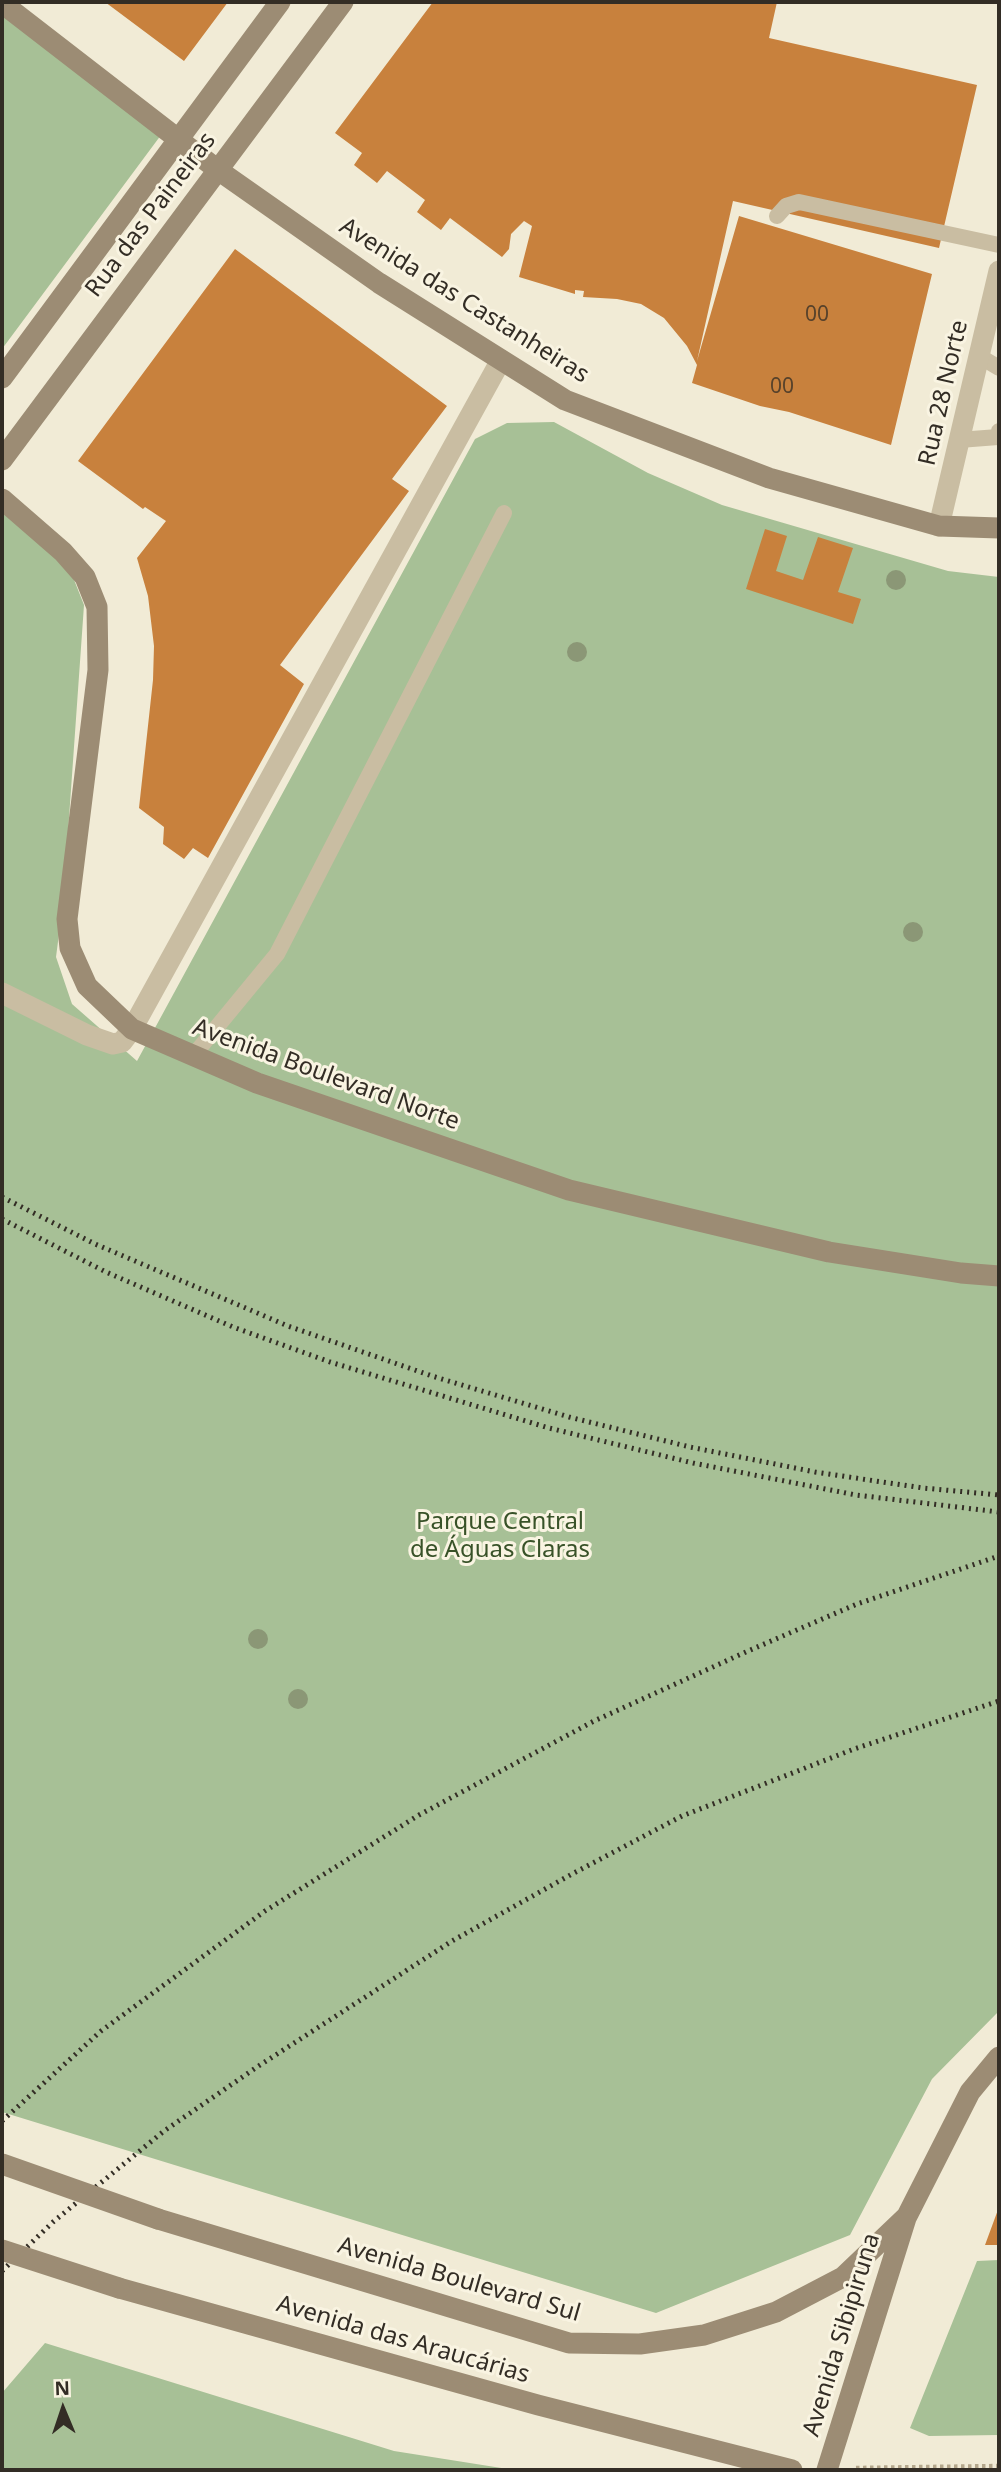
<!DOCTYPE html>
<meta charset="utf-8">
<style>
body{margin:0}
#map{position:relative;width:1001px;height:2472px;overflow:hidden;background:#f1ebd6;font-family:"Noto Sans",sans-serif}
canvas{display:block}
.frame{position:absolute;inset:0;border:4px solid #332d25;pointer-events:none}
.north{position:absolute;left:28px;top:2374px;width:70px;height:70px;-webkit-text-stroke:5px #f9f4e2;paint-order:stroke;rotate:358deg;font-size:19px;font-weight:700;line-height:28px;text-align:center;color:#332d25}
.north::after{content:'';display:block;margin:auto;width:24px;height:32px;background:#332d25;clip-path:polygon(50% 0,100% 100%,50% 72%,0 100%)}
</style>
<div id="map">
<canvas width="1001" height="2472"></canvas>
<div class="frame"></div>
<div class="north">N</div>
</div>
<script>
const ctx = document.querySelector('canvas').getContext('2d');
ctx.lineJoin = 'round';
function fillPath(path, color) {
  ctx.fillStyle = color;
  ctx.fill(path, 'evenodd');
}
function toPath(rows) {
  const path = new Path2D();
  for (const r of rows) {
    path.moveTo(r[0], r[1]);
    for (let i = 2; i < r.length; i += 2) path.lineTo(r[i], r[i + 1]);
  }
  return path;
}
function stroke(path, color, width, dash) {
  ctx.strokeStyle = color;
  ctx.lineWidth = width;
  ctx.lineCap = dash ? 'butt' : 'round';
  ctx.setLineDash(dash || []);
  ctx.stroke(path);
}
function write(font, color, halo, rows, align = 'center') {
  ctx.font = font + ' "Noto Sans",sans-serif';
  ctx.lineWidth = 6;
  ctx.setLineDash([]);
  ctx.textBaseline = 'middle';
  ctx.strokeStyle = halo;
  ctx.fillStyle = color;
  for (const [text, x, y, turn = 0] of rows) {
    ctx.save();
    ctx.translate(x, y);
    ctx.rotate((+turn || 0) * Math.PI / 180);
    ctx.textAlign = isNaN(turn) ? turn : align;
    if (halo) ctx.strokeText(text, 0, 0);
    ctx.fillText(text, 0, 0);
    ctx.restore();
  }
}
fillPath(toPath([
 [2,10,164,131,2,349],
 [554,422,648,473,722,505,948,571,999,577,999,2011,932,2079,850,2235,656,2313,2,2112,2,499,63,552,84,605,63,903,56,957,72,1004,137,1061,475,439,507,423],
 [999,2260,999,2435,929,2436,910,2428,977,2261],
 [45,2343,394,2451,514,2470,2,2470,2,2393]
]), '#a7c096');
fillPath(toPath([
 [105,2,228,2,184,61],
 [433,2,777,2,769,38,977,85,939,248,733,201,697,361,739,216,932,274,891,445,789,412,760,406,692,383,697,365,687,346,664,318,641,304,617,299,583,297,584,291,575,290,575,294,519,277,532,226,524,221,511,234,509,249,502,257,450,218,441,230,417,212,425,200,387,171,377,183,354,165,362,153,335,133],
 [235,249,447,406,392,479,409,491,280,665,304,684,208,858,193,848,184,859,163,844,164,827,139,808,153,680,154,646,148,596,137,558,166,521,145,507,143,509,78,461],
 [765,529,787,536,776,571,803,580,818,537,853,548,838,592,861,599,853,624,746,589],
 [999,2207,999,2245,985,2245]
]), '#c8813d');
stroke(toPath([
 [856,2468,999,2466]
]), '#b4a78c', 4.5, [3.5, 3.5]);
stroke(toPath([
 [777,216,786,206,799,202,999,245],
 [979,356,999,368],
 [959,440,998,437,999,431],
 [193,1056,277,954,504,513]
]), '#c9bda2', 16);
stroke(toPath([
 [939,526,999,271],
 [2,993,87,1035,113,1044,122,1042,132,1029,501,360]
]), '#c9bda2', 21);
stroke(toPath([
 [2,3,218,170,379,283,565,400,769,478,939,526,999,528],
 [2,378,280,2],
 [2,460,343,2],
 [2,499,63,552,85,577,97,607,98,670,67,919,70,948,87,986,132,1029,257,1083,569,1190,829,1252,961,1273,999,1276],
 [158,2219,569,2343,640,2344,704,2335,776,2312,843,2277,907,2216,970,2092,999,2057],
 [119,2288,538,2405,792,2470],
 [827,2470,906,2218]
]), '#9c8c74', 21);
stroke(toPath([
 [2,1197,95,1244,288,1326,432,1376,569,1417,690,1447,815,1472,923,1488,999,1495],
 [2,1219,106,1272,233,1327,330,1362,549,1428,693,1463,856,1495,999,1512],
 [2,2121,101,2031,265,1911,419,1815,594,1721,748,1651,857,1604,999,1556],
 [2,2271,53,2222,164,2131,257,2067,452,1941,572,1874,682,1816,854,1749,999,1701]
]), '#332d25', 5, [2, 5]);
stroke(toPath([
 [2,2164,158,2219],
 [2,2250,119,2288]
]), '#9c8c74', 21);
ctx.fillStyle = '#8b9776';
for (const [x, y] of [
 [896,580],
 [577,652],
 [913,932],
 [258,1639],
 [298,1699]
]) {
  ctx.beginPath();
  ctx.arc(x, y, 10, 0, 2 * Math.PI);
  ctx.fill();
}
write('21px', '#58422b', null, [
 ["00",817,315],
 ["00",782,387]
]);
write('24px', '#332d25', '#f9f4e2', [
 ["Rua das Paineiras",151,215,-53],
 ["Avenida das Castanheiras",464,301,32],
 ["Rua 28 Norte",944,393,-77],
 ["Avenida Boulevard Norte",326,1075,20],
 ["Avenida Boulevard Sul",459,2280,16],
 ["Avenida Sibipiruna",842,2335,-73],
 ["Avenida das Araucárias",403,2340,16]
]);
write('24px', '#385228', '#f9f4e2', [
 ["Parque Central",500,1522],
 ["de Águas Claras",500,1550]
]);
</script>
